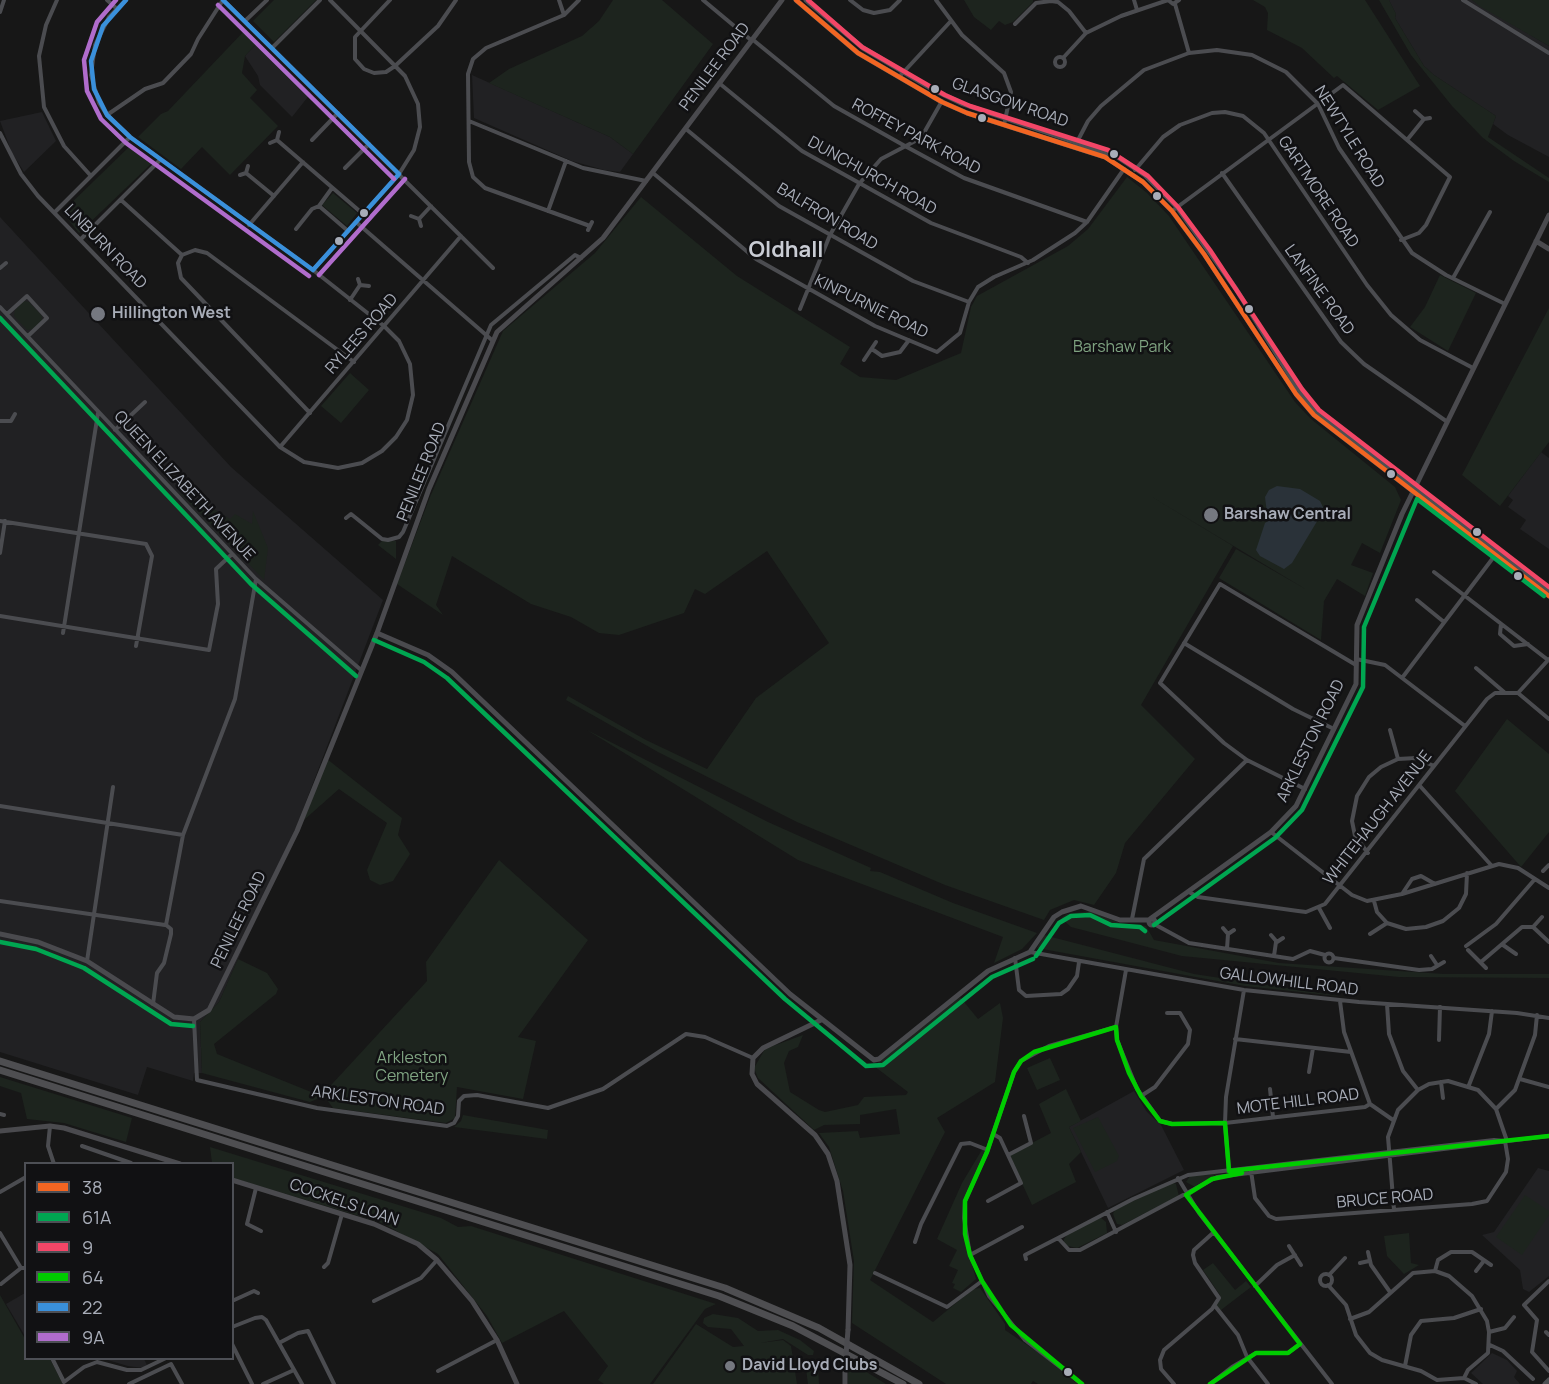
<!DOCTYPE html>
<style>
body{margin:0}
#map{position:relative;width:1549px;height:1384px;overflow:hidden;background:#171717;font-family:Manrope,sans-serif}
canvas{display:block}
.legend{position:absolute;left:24px;top:1162px;width:210px;height:198px;box-sizing:border-box;background:#111113;border:2px solid #4d4f55;margin:0;padding:8px 10px;list-style:none;font-size:18px;color:#a8adb8}
.legend li{display:flex;align-items:center;gap:12px;height:30px}
.legend b{width:30px;border:2px solid #4d4f55}
</style>
<div id="map">
<canvas width="1549" height="1384"></canvas>
<ul class="legend">
<li><b style="height:8px;background:#f26522"></b>38</li>
<li><b style="height:8px;background:#00a651"></b>61A</li>
<li><b style="height:8px;background:#f34667"></b>9</li>
<li><b style="height:8px;background:#0c0"></b>64</li>
<li><b style="height:8px;background:#3a90db"></b>22</li>
<li><b style="height:8px;background:#b06ccc"></b>9A</li>
</ul>
</div>
<script>
const ctx = document.querySelector('canvas').getContext('2d');
ctx.lineJoin = 'round';
function fillPath(path, color) {
  ctx.fillStyle = color;
  ctx.fill(path, 'evenodd');
}
function toPath(rows) {
  const path = new Path2D();
  for (const r of rows) {
    if (r.length === 3) {
      path.moveTo(r[0] + r[2], r[1]);
      path.arc(r[0], r[1], r[2], 0, 2 * Math.PI);
      continue;
    }
    path.moveTo(r[0], r[1]);
    for (let i = 2; i < r.length; i += 2) path.lineTo(r[i], r[i + 1]);
  }
  return path;
}
function stroke(path, color, width, dash) {
  ctx.strokeStyle = color;
  ctx.lineWidth = width;
  ctx.lineCap = dash ? 'butt' : 'round';
  ctx.setLineDash(dash || []);
  ctx.stroke(path);
}
function write(font, color, halo, rows, align = 'center') {
  ctx.font = font + ' Manrope,sans-serif';
  ctx.lineWidth = 5;
  ctx.setLineDash([]);
  ctx.textBaseline = 'middle';
  ctx.strokeStyle = halo;
  ctx.fillStyle = color;
  for (const [text, x, y, turn = 0] of rows) {
    ctx.save();
    ctx.translate(x, y);
    ctx.rotate((+turn || 0) * Math.PI / 180);
    ctx.textAlign = isNaN(turn) ? turn : align;
    if (halo) ctx.strokeText(text, 0, 0);
    ctx.fillText(text, 0, 0);
    ctx.restore();
  }
}
fillPath(toPath([
 [1389,0,1472,0,1549,46,1549,157,1508,135,1493,124,1496,116,1434,75,1424,66,1395,18,1396,14],
 [258,42,311,93,292,117,260,85,258,76,245,56],
 [472,75,610,137,633,154,620,172,604,170,572,161,474,118],
 [42,112,56,141,24,172,12,153,0,121],
 [0,217,231,467,383,600,294,833,219,1002,200,1022,202,1073,194,1073,193,1081,147,1067,138,1095,0,1052],
 [1541,452,1549,458,1549,549,1520,529,1526,520,1508,507,1513,500,1508,496],
 [1134,1091,1147,1112,1161,1125,1184,1170,1108,1208,1069,1127],
 [1538,1168,1549,1171,1549,1276,1529,1292,1523,1289,1520,1270,1482,1235,1494,1232],
 [25,1293,25,1336,6,1304],
 [1492,1353,1507,1360,1517,1371,1514,1377,1520,1384,1483,1384,1471,1373],
 [104,1359,144,1359,147,1365,143,1368,128,1366]
]), '#212123');
fillPath(toPath([
 [274,0,316,0,274,42,253,21],
 [613,0,662,0,713,44,633,154,610,137,489,83,509,69,582,36,599,21],
 [964,0,1033,0,1033,2,1013,22,1005,25,999,21,991,30,974,17],
 [1253,0,1365,0,1420,86,1378,110,1337,76,1334,78,1302,48,1267,30,1268,13,1265,7],
 [1379,0,1389,0,1396,14,1395,18,1424,66,1434,75,1496,116,1488,137,1549,178,1549,182,1514,161,1483,138,1452,106,1411,55],
 [1472,0,1549,0,1549,46,1481,7],
 [246,29,258,42,245,56,242,73,257,90,250,98,278,126,230,175,202,147,181,169,138,137,161,114,168,111],
 [131,145,152,163,79,233,62,212],
 [1127,177,1147,193,1169,216,1295,402,1311,419,1395,487,1401,500,1380,553,1362,543,1351,565,1373,573,1365,596,1337,579,1324,601,1321,640,1219,578,1236,549,1307,590,1147,494,1233,546,1141,705,1195,759,1125,843,1116,873,1094,905,1074,900,1050,910,1044,920,945,885,797,822,658,752,566,700,568,696,646,740,707,769,756,698,829,643,767,551,705,594,695,589,684,613,619,635,599,633,571,617,531,604,452,556,436,605,443,615,397,584,430,497,503,331,595,253,641,197,737,276,850,347,840,364,860,377,896,380,961,353,971,307,977,296,1068,246,1088,229],
 [333,193,357,213,347,226,322,205],
 [1440,275,1476,293,1448,351,1410,327,1425,307],
 [24,301,29,302,42,316,42,321,33,329,27,330,14,316,15,310],
 [1549,308,1549,442,1500,506,1462,475],
 [350,373,369,390,341,423,321,406],
 [182,491,195,501,200,501,230,519,235,514,252,524,253,511,268,548,264,580,180,493],
 [382,541,396,541,396,559,378,545],
 [1507,719,1549,754,1549,832,1521,867,1455,791],
 [587,730,768,822,871,868,870,871,880,872,953,903,1037,933,1022,949,994,963,1003,937,798,860],
 [327,759,402,818,398,835,410,854,393,881,380,885,370,880,367,870,387,823,339,789,304,820],
 [499,860,588,940,518,1037,536,1041,523,1099,457,1087,455,1118,446,1123,333,1108,324,1096,310,1102,202,1073,200,1022,219,1002,238,959,267,973,278,989,276,994,214,1044,217,1054,321,1096,427,981,426,962],
 [1090,911,1120,923,1146,926,1154,940,1279,963,1444,974,1549,974,1549,978,1399,977,1182,956,1071,927,1061,918,1067,914],
 [1044,935,1194,974,1346,997,1245,986,1037,948],
 [960,997,978,1019,1000,1003,1003,1018,995,1082,937,1118,945,1132,870,1280,933,1322,973,1289,980,1288,1005,1324,1005,1330,1048,1359,1078,1384,1038,1384,1033,1381,1031,1384,946,1384,852,1323,854,1261,843,1191,829,1147,819,1133,858,1131,860,1138,900,1134,896,1109,860,1115,860,1124,824,1125,814,1130,758,1078,754,1068,765,1049,803,1035,798,1047,789,1051,784,1063,790,1092,819,1110,825,1112,858,1105,864,1097,906,1095,908,1092,874,1066],
 [1050,1058,1060,1080,1037,1090,1027,1068],
 [0,1077,132,1118,126,1142,64,1123,27,1119,21,1093,0,1086],
 [1066,1089,1081,1121,1069,1127,1081,1152,1069,1164,1076,1182,1032,1205,1009,1155,1051,1133,1039,1104],
 [463,1115,548,1130,547,1139,454,1127,461,1121],
 [1098,1117,1119,1156,1117,1161,1095,1172,1073,1128],
 [210,1147,441,1218,458,1227,471,1226,716,1304,705,1309,650,1384,604,1384,598,1380,608,1366,564,1311,502,1343,487,1316,438,1254,382,1223,233,1178,232,1164,212,1163],
 [983,1148,987,1151,963,1201,963,1231,976,1279,961,1292,953,1288,955,1284,952,1283,958,1270,949,1266,957,1250,937,1239,962,1183],
 [1219,1173,1195,1187,1186,1182,1190,1176],
 [1172,1182,1176,1184,1179,1196,1122,1225,1117,1224,1113,1214,1115,1210],
 [1525,1195,1549,1211,1549,1215,1522,1255,1496,1237],
 [1100,1217,1106,1222,1107,1233,1077,1248,1064,1245,1064,1239,1068,1234],
 [1409,1233,1411,1263,1419,1265,1404,1274,1387,1256,1384,1236],
 [1213,1263,1235,1290,1246,1281,1251,1287,1221,1310,1215,1304,1220,1295,1203,1270],
 [0,1295,25,1339,26,1358,50,1359,63,1384,0,1384],
 [713,1314,738,1318,758,1331,778,1330,800,1340,814,1351,813,1355,808,1355,783,1339,760,1343,783,1340,791,1346,797,1384,653,1384,696,1324,733,1347,744,1346,731,1329,708,1327,703,1323,704,1318],
 [848,1361,855,1365,886,1384,848,1384],
 [812,1364,818,1367,819,1384,808,1384,806,1369]
]), '#1d241e');
fillPath(toPath([
 [1277,486,1300,489,1320,501,1323,507,1322,513,1292,563,1284,569,1260,556,1256,550,1265,523,1268,521,1265,497,1269,490]
]), '#2a3239');
stroke(toPath([
 [57,0,46,25,39,56,44,107,64,146,91,176],
 [107,0,116,8],
 [223,0,493,268],
 [390,0,355,37,355,59,364,69,374,73,386,72,395,66,438,26,456,0],
 [559,0,564,15],
 [579,0,564,15,486,48,473,59,468,74,469,162,473,177,485,188,590,226],
 [703,0,751,40],
 [850,0,863,10,874,13,890,10,900,0],
 [936,0,962,35,1004,73,1011,92,1004,125],
 [1134,0,1137,10],
 [1168,0,1173,4,1179,0],
 [1463,0,1549,53],
 [1175,4,1189,53],
 [0,12,4,0],
 [245,21,267,0],
 [1015,24,1036,3,1051,1,1058,2,1069,11,1086,33],
 [752,39,834,106,905,146,964,178,1087,222],
 [272,48,320,0],
 [1060,62,5],
 [1063,58,1086,33,1121,16,1168,0],
 [899,77,950,22],
 [719,83,802,151,931,223,1021,257,1028,263],
 [1415,111,1424,119],
 [107,115,145,89,163,83,191,54,198,39,223,0],
 [469,121,583,168,646,181],
 [686,129,779,206,913,281,969,302],
 [0,133,21,174,38,196,280,447,304,462,338,468,362,463,382,451,396,437,407,420,413,395,410,364,399,341,384,326,313,270,130,137,107,115,99,103,91,75,95,45,109,17,126,0],
 [277,140,363,214],
 [312,140,338,113],
 [1407,140,1424,119,1430,118],
 [270,143,277,140,279,132],
 [1076,144,1088,121,1101,106,1144,70,1189,53,1217,50,1252,55,1286,72,1318,104,1339,148,1412,253,1446,275,1505,304],
 [345,168,369,144],
 [1135,170,1163,137,1180,125,1212,113,1225,112,1243,116,1264,133,1367,285,1391,315,1420,340,1473,368],
 [246,173,274,196],
 [653,173,756,259,875,326,937,352,960,333,969,302,978,287,994,277,1033,260,1075,233,1087,222,1124,169],
 [1222,173,1341,342,1364,364,1446,421],
 [240,175,246,173,248,166],
 [121,200,182,255],
 [319,206,348,231],
 [319,206,332,188],
 [548,211,566,161],
 [1172,211,1343,85,1450,177,1426,225,1419,233,1401,240],
 [55,212,130,137],
 [411,216,419,219,421,226],
 [419,219,431,206],
 [356,222,493,341],
 [249,225,303,162],
 [296,229,312,209,319,206],
 [588,230,592,222],
 [81,239,160,160],
 [0,268,6,263],
 [313,270,399,174,414,150,420,127,418,104,405,76,330,0],
 [1453,278,1490,212],
 [358,279,360,285,369,286],
 [350,300,360,285],
 [0,307,256,579,361,670],
 [800,309,830,235,859,184,881,159,921,138,942,101],
 [7,314,27,296,47,318,28,336],
 [872,349,882,356,900,352,909,340],
 [864,360,876,342],
 [310,413,181,278,178,263,182,255,195,250,207,253,354,362],
 [0,421,11,421,15,414],
 [115,430,145,402],
 [280,447,461,236],
 [346,518,351,514,382,539,388,540,399,537,403,532,491,325,575,255,581,258],
 [0,521,146,544,152,556,136,646],
 [0,553,5,521],
 [1434,572,1548,660],
 [1417,600,1444,622],
 [0,616,209,650,218,604,216,569,232,554],
 [1501,624,1500,634,1514,646,1528,644],
 [63,633,98,413],
 [1184,643,1293,709,1334,729],
 [1356,659,1385,665,1465,726],
 [1476,668,1504,692],
 [1402,678,1496,554],
 [1518,693,1549,719],
 [1390,730,1398,759],
 [1420,786,1491,865],
 [1305,789,1247,760,1224,743,1160,683,1220,584,1356,665],
 [0,806,183,835],
 [1271,832,1352,895,1367,901,1402,894,1499,864,1518,868,1549,888],
 [1368,853,1355,836,1352,821,1357,796,1369,777,1381,767,1398,759,1416,758,1434,766],
 [1543,871,1549,865],
 [1189,892,1198,897,1298,911,1306,912,1325,904,1487,699,1495,693,1518,693,1549,659],
 [1402,894,1412,879,1421,876,1435,884],
 [0,901,165,925],
 [1374,901,1377,912,1387,923,1406,929,1426,927,1443,921,1459,908,1466,894,1467,873],
 [1319,908,1330,928],
 [1132,919,1144,859,1247,760],
 [1154,924,1189,943,1293,959,1310,951,1325,955],
 [166,925,183,835,235,699,256,579],
 [1533,927,1542,917],
 [1223,928,1228,934,1234,930],
 [1370,934,1387,923],
 [1271,935,1277,942,1283,938],
 [1503,945,1516,954],
 [1466,946,1496,924,1535,879],
 [1227,949,1228,934],
 [1468,950,1486,968],
 [1030,952,1244,990,1359,1002,1517,1013,1549,1018],
 [1329,958,4.5],
 [1274,956,1276,942],
 [1431,956,1437,965],
 [1015,958,1019,990,1026,996,1061,994,1068,989,1077,976,1079,962],
 [1334,958,1419,970,1432,969,1444,962],
 [87,961,113,787],
 [1481,962,1522,927,1533,927,1549,942],
 [1126,970,1116,1027,1117,1040,1137,1089,1160,1121,1172,1124,1225,1123,1365,1107,1370,1104,1393,1120],
 [1340,1001,1344,1032,1370,1104],
 [153,1004,157,973,164,963,171,934,171,929,166,925],
 [1387,1004,1389,1034,1403,1071,1418,1090],
 [194,1019,197,1080,317,1108,447,1126,454,1123,458,1116,459,1101,464,1096,477,1095,548,1108,603,1089,686,1034,705,1037,753,1058],
 [1235,1039,1351,1052],
 [1439,1040,1440,1007],
 [1309,1072,1313,1048],
 [1520,1079,1549,1087],
 [1441,1082,1443,1098],
 [1469,1085,1489,1034,1492,1011],
 [1270,1089,1273,1117],
 [1141,1096,1155,1087,1188,1044,1190,1030,1180,1013,1167,1013],
 [1496,1109,1515,1090,1535,1035,1537,1015],
 [0,1114,4,1115],
 [50,1126,48,1146,54,1164],
 [1505,1141,1494,1140,1188,1175,1133,1199,1058,1238,1069,1250,1080,1250,1217,1177,1549,1136],
 [82,1146,131,1163],
 [1008,1155,1031,1143,1024,1116],
 [1229,1171,1225,1123,1226,1097,1244,990],
 [1251,1171,1255,1198,1269,1216,1276,1219,1472,1204,1487,1201,1506,1172,1508,1159,1505,1141],
 [1178,1178,1199,1213,1332,1384],
 [256,1188,247,1224,261,1231],
 [0,1192,26,1177],
 [988,1201,1021,1183,1000,1138,993,1134],
 [1394,1210,1388,1137,1398,1110,1418,1090,1429,1084,1448,1081,1478,1090,1496,1109,1507,1141],
 [1107,1212,1116,1232],
 [0,1233,21,1268,26,1268],
 [915,1242,921,1224,961,1144,970,1143,988,1150],
 [1289,1246,1301,1265],
 [1368,1252,1371,1265,1390,1292],
 [970,1255,1022,1227],
 [1026,1259,1025,1255,1058,1238],
 [1360,1263,1369,1261],
 [324,1267,328,1263,342,1214],
 [1435,1271,1438,1260,1451,1252,1472,1252,1491,1265],
 [1476,1271,1483,1262],
 [875,1273,947,1307,982,1281],
 [1326,1280,6],
 [1329,1275,1345,1258],
 [1549,1281,1524,1305,1537,1320,1532,1352,1549,1371],
 [1,1284,21,1268],
 [1328,1285,1346,1305,1356,1335,1370,1353,1382,1360,1421,1371,1437,1380,1464,1378,1476,1384],
 [1255,1286,1277,1265,1295,1255],
 [232,1301,254,1291,258,1293],
 [374,1301,421,1278,437,1260],
 [1215,1306,1238,1335,1247,1357,1268,1384],
 [1350,1319,1369,1312,1413,1273,1435,1271,1449,1276,1472,1296,1487,1321,1489,1332,1488,1353,1468,1370,1464,1378],
 [232,1327,255,1318,262,1317,266,1320,302,1384],
 [1489,1332,1505,1328,1514,1317],
 [1546,1332,1549,1335],
 [279,1343,298,1333,308,1331,334,1384],
 [232,1344,252,1384],
 [1490,1345,1503,1351,1533,1379],
 [52,1358,64,1382],
 [1405,1366,1411,1335,1421,1321,1454,1318,1481,1309],
 [438,1371,497,1340],
 [64,1382,84,1367,97,1362,127,1370,141,1370,166,1358],
 [129,1384,171,1364,182,1384],
 [263,1384,294,1370],
 [1082,1384,1025,1340,989,1296,970,1255,964,1218,965,1201,987,1152,1014,1072,1021,1061,1049,1046,1116,1027],
 [1174,1384,1161,1369,1160,1360,1164,1350,1212,1309,1219,1298,1195,1263,1193,1255,1194,1250,1214,1232],
 [1210,1384,1232,1367,1256,1353,1288,1353,1300,1344]
]), '#4b4c50', 4);
stroke(toPath([
 [1536,241,1549,249],
 [377,633,428,655,452,672,790,994,874,1060,879,1059,988,971,1030,952,1054,917,1062,912,1081,906,1120,920,1149,920],
 [1152,922,3],
 [1150,919,1271,832,1296,806,1356,684,1357,625,1402,514,1549,215],
 [0,934,38,942,87,961,174,1017,194,1019,209,1010,297,831,377,633,429,489,497,332,603,238,782,0],
 [821,1020,763,1048,753,1058,752,1074,757,1084,815,1135,828,1154,837,1181,850,1265,848,1330],
 [0,1131,50,1126,64,1128,180,1164],
 [232,1180,374,1224,418,1244,437,1260,472,1301,497,1340,517,1384],
 [845,1367,845,1384]
]), '#4a4a4e', 5);
stroke(toPath([
 [796,0,858,53,942,102,967,113,1105,157,1143,182,1172,211,1204,254,1296,394,1314,415,1549,596],
 [806,0,863,48,934,90,963,104,1116,156,1145,175,1177,207,1236,289,1297,387,1315,410,1549,590],
 [1545,1384,1549,1380]
]), '#4d4f52', 5);
stroke(toPath([
 [0,1061,725,1288,819,1328,919,1384],
 [0,1070,719,1296,793,1326,903,1384]
]), '#4e4e51', 7);
stroke(toPath([
 [845,1367,848,1330]
]), '#4a4a4e', 5);
stroke(toPath([
 [796,0,858,53,942,102,967,113,1105,157,1143,182,1172,211,1204,254,1296,394,1314,415,1549,596]
]), '#f26522', 4.5);
stroke(toPath([
 [0,318,251,584,356,676],
 [374,640,424,662,447,678,785,999,866,1066,883,1065,992,977,1033,959],
 [1154,925,1275,838,1302,810,1363,687,1364,627,1417,499,1544,596],
 [0,942,36,949,84,968,171,1024,193,1026],
 [1036,956,1059,923,1071,916,1090,915,1111,925,1140,927,1145,931]
]), '#00a651', 4.5);
stroke(toPath([
 [808,0,862,47,945,95,970,106,1108,150,1148,176,1178,207,1210,250,1302,389,1319,410,1549,587]
]), '#f34667', 4.5);
stroke(toPath([
 [1082,1384,1011,1325,982,1281,970,1255,965,1234,965,1201,987,1152,1014,1072,1021,1061,1034,1052,1116,1027,1117,1040,1129,1073,1141,1096,1160,1121,1172,1124,1225,1123,1229,1171,1549,1136],
 [1210,1384,1256,1353,1288,1353,1300,1344,1186,1195,1212,1179,1242,1173]
]), '#0c0', 4.5);
stroke(toPath([
 [126,0,103,26,91,61,94,89,107,115,130,137,313,270],
 [223,0,399,174],
 [313,270,399,174]
]), '#3a90db', 4.5);
stroke(toPath([
 [116,0,97,22,84,60,87,91,101,119,126,143,309,276],
 [218,5,394,179],
 [319,275,405,179]
]), '#b06ccc', 4.5);
for (const [x, y, r, color] of [
 [935,89,5,"#a8adb8"],
 [982,118,5,"#a8adb8"],
 [1114,154,5,"#a8adb8"],
 [1157,196,5,"#a8adb8"],
 [364,213,5,"#a8adb8"],
 [339,241,5,"#a8adb8"],
 [1249,309,5,"#a8adb8"],
 [98,314,8,"#757880"],
 [1391,474,5,"#a8adb8"],
 [1211,515,8,"#757880"],
 [1477,532,5,"#a8adb8"],
 [1518,576,5,"#a8adb8"],
 [730,1366,6,"#757880"],
 [1068,1372,5,"#a8adb8"]
]) {
  const dot = new Path2D();
  dot.arc(x, y, r, 0, 2 * Math.PI);
  ctx.fillStyle = color;
  ctx.fill(dot);
  stroke(dot, '#111113', 2);
}
write('16px', '#a8adb8', '#111113', [
 ["PENILEE ROAD",715,67,-53],
 ["GLASGOW ROAD",1010,103,19],
 ["ROFFEY PARK ROAD",916,137,28],
 ["NEWTYLE ROAD",1349,137,58],
 ["DUNCHURCH ROAD",872,176,29],
 ["GARTMORE ROAD",1318,192,56],
 ["BALFRON ROAD",827,217,31],
 ["LINBURN ROAD",105,247,46],
 ["LANFINE ROAD",1319,290,54],
 ["KINPURNIE ROAD",871,307,26],
 ["RYLEES ROAD",362,334,-49],
 ["PENILEE ROAD",422,472,-68],
 ["QUEEN ELIZABETH AVENUE",184,486,47],
 ["ARKLESTON ROAD",1311,741,-64],
 ["WHITEHAUGH AVENUE",1378,818,-52],
 ["PENILEE ROAD",239,920,-64],
 ["GALLOWHILL ROAD",1289,982,7],
 ["ARKLESTON ROAD",378,1101,8],
 ["MOTE HILL ROAD",1298,1102,-7],
 ["BRUCE ROAD",1385,1199,-5],
 ["COCKELS LOAN",344,1203,19]
]);
write('bold 16px', '#a8adb8', '#111113', [
 ["Hillington West",112,314],
 ["Barshaw Central",1224,515],
 ["David Lloyd Clubs",742,1366]
], 'left');
write('16px', '#7fa381', '#111113', [
 ["Barshaw Park",1122,348],
 ["Arkleston",412,1059],
 ["Cemetery",412,1077]
]);
write('bold 22px', '#c9ccd4', '#111113', [
 ["Oldhall",786,251]
]);
</script>
